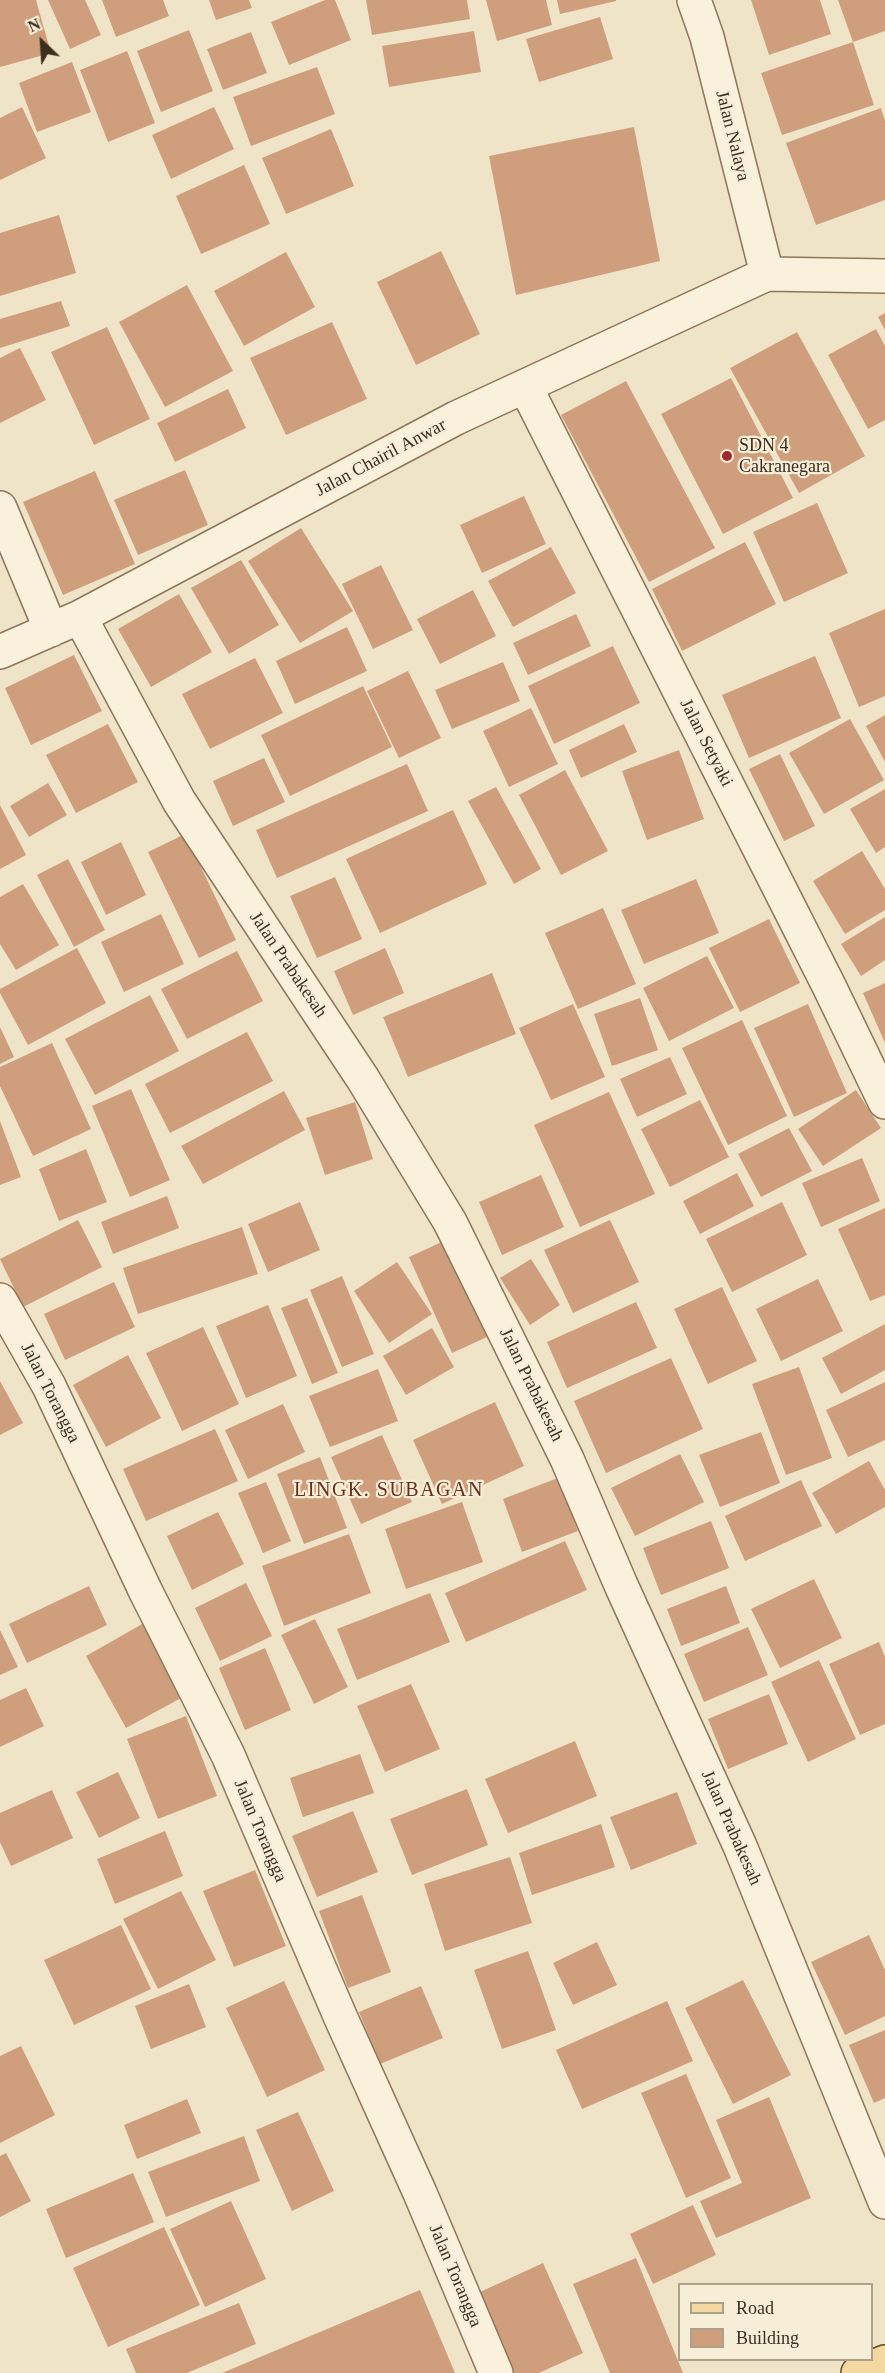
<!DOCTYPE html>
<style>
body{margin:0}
#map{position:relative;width:885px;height:2373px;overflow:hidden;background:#f0e4c8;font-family:Georgia,serif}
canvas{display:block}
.legend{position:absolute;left:678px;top:2283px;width:195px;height:78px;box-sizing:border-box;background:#f7eed8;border:2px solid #ada18e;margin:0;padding:8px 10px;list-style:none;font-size:18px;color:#3d2e20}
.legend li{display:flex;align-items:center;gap:12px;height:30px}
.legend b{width:30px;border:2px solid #ada18e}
.north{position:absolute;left:12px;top:12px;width:60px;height:60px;-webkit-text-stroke:4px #f7eed8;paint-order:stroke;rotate:335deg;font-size:16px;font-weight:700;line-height:24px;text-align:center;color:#3d2e20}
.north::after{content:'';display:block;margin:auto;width:21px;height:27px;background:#3d2e20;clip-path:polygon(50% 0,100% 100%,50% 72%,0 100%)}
</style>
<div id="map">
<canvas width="885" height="2373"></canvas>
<ul class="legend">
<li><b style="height:8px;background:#f3d9a0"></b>Road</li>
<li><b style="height:16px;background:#cf9f7d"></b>Building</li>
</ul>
<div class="north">N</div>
</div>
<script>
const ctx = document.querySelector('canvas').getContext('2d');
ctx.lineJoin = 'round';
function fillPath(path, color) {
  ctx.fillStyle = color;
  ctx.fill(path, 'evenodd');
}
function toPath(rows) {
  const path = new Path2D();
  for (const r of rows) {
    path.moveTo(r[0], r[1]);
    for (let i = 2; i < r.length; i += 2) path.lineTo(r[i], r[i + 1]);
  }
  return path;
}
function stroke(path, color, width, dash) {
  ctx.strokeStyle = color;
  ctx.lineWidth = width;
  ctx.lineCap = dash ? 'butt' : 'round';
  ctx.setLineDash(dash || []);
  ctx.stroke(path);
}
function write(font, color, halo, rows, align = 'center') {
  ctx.font = font + ' Georgia,serif';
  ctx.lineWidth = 4.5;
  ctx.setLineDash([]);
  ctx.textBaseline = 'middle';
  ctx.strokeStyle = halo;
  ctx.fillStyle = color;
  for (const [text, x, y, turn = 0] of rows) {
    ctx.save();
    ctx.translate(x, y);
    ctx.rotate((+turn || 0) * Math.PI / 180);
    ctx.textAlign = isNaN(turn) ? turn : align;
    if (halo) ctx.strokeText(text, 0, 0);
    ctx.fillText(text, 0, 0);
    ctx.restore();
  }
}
fillPath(toPath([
 [0,0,36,0,51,53,0,67],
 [48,0,85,0,101,35,70,49],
 [102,0,163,0,169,16,116,37],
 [209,0,249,0,252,8,216,20],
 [325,0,335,0,351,40,289,65,271,22],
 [366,0,467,0,470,19,372,35],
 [486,0,546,0,552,25,497,41],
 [557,0,616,0,616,1,560,14],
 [751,0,820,0,831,34,769,55],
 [838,0,885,0,885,31,853,42],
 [600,17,613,59,539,82,526,39],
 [189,30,213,91,161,112,137,51],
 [474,31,481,72,389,87,382,46],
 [251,32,267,73,223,90,207,49],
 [853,42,874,105,782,135,761,73],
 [127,51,155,123,108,142,80,70],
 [72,62,91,112,37,132,19,83],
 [317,67,335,114,251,146,233,97],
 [22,107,46,158,0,180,0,118],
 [214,107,234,149,171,179,152,135],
 [881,108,885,121,885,200,816,225,786,143],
 [634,127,660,261,516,295,489,156],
 [331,129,354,186,286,214,262,158],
 [244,165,270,224,201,254,176,196],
 [59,215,76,273,0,296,0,233],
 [441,251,480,334,416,365,377,282],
 [286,252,315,307,244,346,214,291],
 [187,285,233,371,165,407,119,322],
 [61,301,70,326,0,348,0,319],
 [885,313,885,330,878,317],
 [332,322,367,399,286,435,250,358],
 [107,327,150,419,94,445,51,352],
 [876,329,885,346,885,420,868,429,828,355],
 [797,332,865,456,799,493,730,368],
 [20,348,46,400,0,423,0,358],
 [731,378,793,498,723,534,661,414],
 [626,381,715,548,649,582,561,415],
 [228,389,246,428,175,462,157,423],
 [185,470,208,525,138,555,114,500],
 [95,471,135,564,63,595,23,502],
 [524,496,546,544,482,573,460,525],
 [817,503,848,573,784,602,753,532],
 [301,528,353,611,300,643,248,561],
 [745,542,776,604,682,651,652,589],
 [551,547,576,593,513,627,488,581],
 [241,560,279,625,229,654,191,588],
 [381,565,413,630,373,649,342,584],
 [473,590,496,636,440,664,417,619],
 [179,594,212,652,151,687,118,629],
 [885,609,885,696,859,707,829,633],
 [576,614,591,646,528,675,513,643],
 [347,627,367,671,295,704,276,661],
 [613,646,640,703,554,744,528,686],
 [74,655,102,711,31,745,5,688],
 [815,656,841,718,749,758,722,695],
 [255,658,283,713,210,749,182,694],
 [503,662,520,701,452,729,435,690],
 [408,671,441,738,399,758,367,691],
 [363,686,392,747,290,796,261,735],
 [531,708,558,764,509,787,483,731],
 [885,715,885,762,866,726],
 [850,719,884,780,824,814,789,753],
 [108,724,138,782,76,813,46,755],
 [624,724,637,752,581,778,569,750],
 [679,750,704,819,647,840,622,771],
 [780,754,815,826,784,841,749,769],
 [264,758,285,802,233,826,213,781],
 [407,764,428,811,277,878,256,830],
 [565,770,608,851,561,875,519,795],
 [48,783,67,815,29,837,10,806],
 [496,787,541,869,514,884,468,801],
 [885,789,885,847,876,853,850,809],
 [0,805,26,855,0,869],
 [453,810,487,884,380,933,346,859],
 [185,834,236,940,199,958,148,852],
 [121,842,146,895,106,915,81,862],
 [862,851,885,889,885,910,845,934,813,881],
 [68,859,105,930,74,947,37,875],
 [335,877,362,939,317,958,290,896],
 [696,879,719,933,644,964,621,910],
 [23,884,59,945,16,970,0,944,0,897],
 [603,908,636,984,578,1009,545,933],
 [161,914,184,964,124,992,101,942],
 [885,917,885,960,861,976,841,944],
 [769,919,800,983,740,1012,709,948],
 [77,948,106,1003,28,1045,0,993,0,989],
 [385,948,404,993,353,1015,334,971],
 [237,951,263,1001,187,1039,161,989],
 [707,956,734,1008,669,1041,643,988],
 [492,973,516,1034,408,1077,383,1017],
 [885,983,885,1043,863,993],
 [150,995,179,1051,95,1095,65,1039],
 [640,998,658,1050,612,1066,594,1014],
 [573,1004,605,1077,551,1100,519,1028],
 [808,1004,847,1093,794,1117,754,1028],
 [742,1020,787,1116,728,1145,682,1048],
 [0,1027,14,1057,0,1064],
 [247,1032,273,1081,170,1133,145,1084],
 [52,1043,91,1129,33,1156,0,1086,0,1067],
 [670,1057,687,1094,637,1117,620,1079],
 [131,1089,170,1180,130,1197,92,1106],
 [856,1090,881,1128,823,1166,798,1129],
 [284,1091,305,1130,203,1184,181,1146],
 [609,1092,655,1194,580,1227,534,1125],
 [700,1100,729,1157,670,1187,641,1129],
 [355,1102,373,1159,325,1175,306,1118],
 [0,1121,21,1177,0,1185],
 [789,1128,812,1171,761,1197,738,1154],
 [86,1149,107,1202,59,1221,39,1169],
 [862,1158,880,1201,821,1227,802,1183],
 [737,1173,754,1206,700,1234,683,1201],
 [541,1175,564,1227,502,1255,479,1202],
 [167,1196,179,1228,113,1254,101,1222],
 [300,1202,320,1250,268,1272,248,1224],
 [782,1202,807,1255,732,1292,706,1239],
 [885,1208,885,1295,870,1301,838,1229],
 [78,1220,102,1267,23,1307,0,1259],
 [610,1220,639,1282,573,1313,544,1250],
 [242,1227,258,1274,138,1314,123,1268],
 [444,1241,487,1337,452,1353,409,1257],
 [531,1259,560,1305,530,1325,500,1278],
 [397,1262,432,1314,389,1343,354,1291],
 [342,1276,374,1354,342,1367,310,1290],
 [818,1279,843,1331,781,1361,756,1309],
 [114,1282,135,1327,65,1360,44,1314],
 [722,1287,757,1361,708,1384,674,1309],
 [307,1298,338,1373,312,1384,281,1308],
 [636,1302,657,1348,567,1388,547,1342],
 [268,1305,297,1376,246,1398,216,1326],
 [885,1324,885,1370,841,1394,822,1358],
 [203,1327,239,1404,182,1431,146,1353],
 [432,1328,454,1367,406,1395,383,1356],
 [128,1355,161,1418,106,1447,73,1385],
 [671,1358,703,1429,606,1473,574,1401],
 [799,1367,832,1458,786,1475,752,1384],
 [378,1369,398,1421,330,1447,309,1396],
 [0,1381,23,1423,0,1435],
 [885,1382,885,1440,848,1457,826,1410],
 [495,1402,524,1466,442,1504,413,1440],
 [283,1404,305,1452,248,1479,225,1430],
 [215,1429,238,1481,146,1521,123,1469],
 [761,1432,780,1483,720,1507,699,1455],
 [382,1435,412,1502,361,1524,331,1457],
 [680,1454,704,1502,635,1536,611,1488],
 [320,1457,347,1528,304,1544,277,1474],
 [869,1461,885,1490,885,1507,836,1534,812,1493],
 [558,1478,578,1531,522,1552,503,1499],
 [801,1480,822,1526,745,1561,725,1516],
 [266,1482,291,1541,263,1553,238,1493],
 [462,1502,483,1562,406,1589,385,1529],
 [218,1512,244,1564,192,1590,167,1536],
 [711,1521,729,1568,661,1595,643,1548],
 [349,1534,371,1593,284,1626,262,1566],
 [565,1541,587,1590,466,1642,445,1593],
 [814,1579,842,1638,780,1668,751,1609],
 [246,1583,272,1636,220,1661,195,1608],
 [89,1586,107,1625,27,1663,9,1624],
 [726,1586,740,1623,681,1646,667,1609],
 [430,1593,450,1642,357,1680,337,1629],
 [151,1619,192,1692,126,1728,86,1656],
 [315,1619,348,1687,314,1704,281,1635],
 [748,1627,768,1675,704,1702,684,1654],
 [0,1630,18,1667,0,1675],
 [879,1642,885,1657,885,1724,860,1735,829,1664],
 [265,1648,291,1710,245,1730,219,1668],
 [819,1660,856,1739,808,1762,771,1682],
 [411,1684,440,1749,385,1772,357,1706],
 [26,1688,44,1726,0,1747,0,1700],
 [769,1694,788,1744,728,1769,708,1719],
 [186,1716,217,1796,158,1819,127,1739],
 [575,1741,597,1796,508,1833,485,1779],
 [360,1754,374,1793,303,1817,290,1778],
 [118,1772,140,1818,99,1838,76,1792],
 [467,1789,488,1845,412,1875,390,1819],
 [52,1790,73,1838,11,1866,0,1842,0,1813],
 [677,1792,697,1844,631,1870,610,1817],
 [353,1811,378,1872,317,1897,292,1836],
 [601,1824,615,1867,532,1895,519,1853],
 [165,1831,183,1876,115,1904,97,1859],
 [510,1857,532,1923,445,1951,424,1884],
 [255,1870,286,1946,234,1967,203,1891],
 [181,1891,216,1960,158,1989,123,1919],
 [362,1895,391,1972,348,1988,319,1911],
 [121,1925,151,1989,74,2025,44,1960],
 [869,1935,885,1970,885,2016,845,2035,811,1962],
 [597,1942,617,1985,573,2005,553,1963],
 [528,1951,556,2030,502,2049,474,1970],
 [743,1980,791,2075,733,2104,685,2008],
 [284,1981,325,2070,267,2097,226,2008],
 [189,1984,206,2027,151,2049,135,2006],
 [421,1986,443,2038,380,2064,359,2012],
 [667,2001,693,2061,582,2109,556,2050],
 [885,2030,885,2098,874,2103,849,2045],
 [21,2046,55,2115,0,2143,0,2056],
 [686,2074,731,2178,686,2198,641,2093],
 [769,2097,811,2198,716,2238,700,2201,742,2183,716,2120],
 [187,2099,201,2133,137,2159,124,2125],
 [298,2112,334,2191,292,2211,256,2130],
 [244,2136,260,2181,166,2217,148,2172],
 [6,2153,31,2201,0,2217,0,2156],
 [133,2173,154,2222,66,2258,46,2209],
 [231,2201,266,2279,205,2307,170,2229],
 [693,2205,716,2255,653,2284,630,2234],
 [164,2227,200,2305,108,2347,73,2268],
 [636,2258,683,2373,610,2373,573,2284],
 [543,2263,583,2353,539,2373,514,2373,478,2293],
 [420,2290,455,2373,222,2373],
 [239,2303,256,2344,187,2373,136,2373,126,2349]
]), '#cf9f7d');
const minor = toPath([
 [694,0,707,37,767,274],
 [525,386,829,986,885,1102],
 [0,508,51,630],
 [80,617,179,801,363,1079,450,1222,567,1459,621,1585,740,1846,885,2202],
 [0,652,80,617,456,418,767,274,885,276],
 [0,1300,49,1386,145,1590,228,1755,340,2016,420,2193,496,2373]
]);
const major = toPath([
 [858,2373,885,2362]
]);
stroke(minor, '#8d765c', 36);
stroke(major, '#5b4430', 36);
stroke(minor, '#faf1dc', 33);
stroke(major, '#f3d9a0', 33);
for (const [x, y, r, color] of [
 [727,456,6,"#9e2a2b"]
]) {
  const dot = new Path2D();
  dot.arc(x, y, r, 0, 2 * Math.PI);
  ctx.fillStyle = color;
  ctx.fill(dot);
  stroke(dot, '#f7eed8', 2);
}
write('18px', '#3d2e20', '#f7eed8', [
 ["Jalan Nalaya",732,136,76],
 ["Jalan Chairil Anwar",381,458,-28],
 ["Jalan Setyaki",706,743,63],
 ["Jalan Prabakesah",288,965,56],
 ["Jalan Prabakesah",531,1385,64],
 ["Jalan Torangga",50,1393,63],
 ["Jalan Prabakesah",731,1828,66],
 ["Jalan Torangga",260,1831,67],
 ["Jalan Torangga",455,2276,67]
]);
write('18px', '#3d2e20', '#f7eed8', [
 ["SDN 4",739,446],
 ["Cakranegara",739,467]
], 'left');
ctx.letterSpacing = '1.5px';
write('20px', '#6b2e1e', '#f7eed8', [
 ["LINGK. SUBAGAN",389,1491]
]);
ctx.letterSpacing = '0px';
</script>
